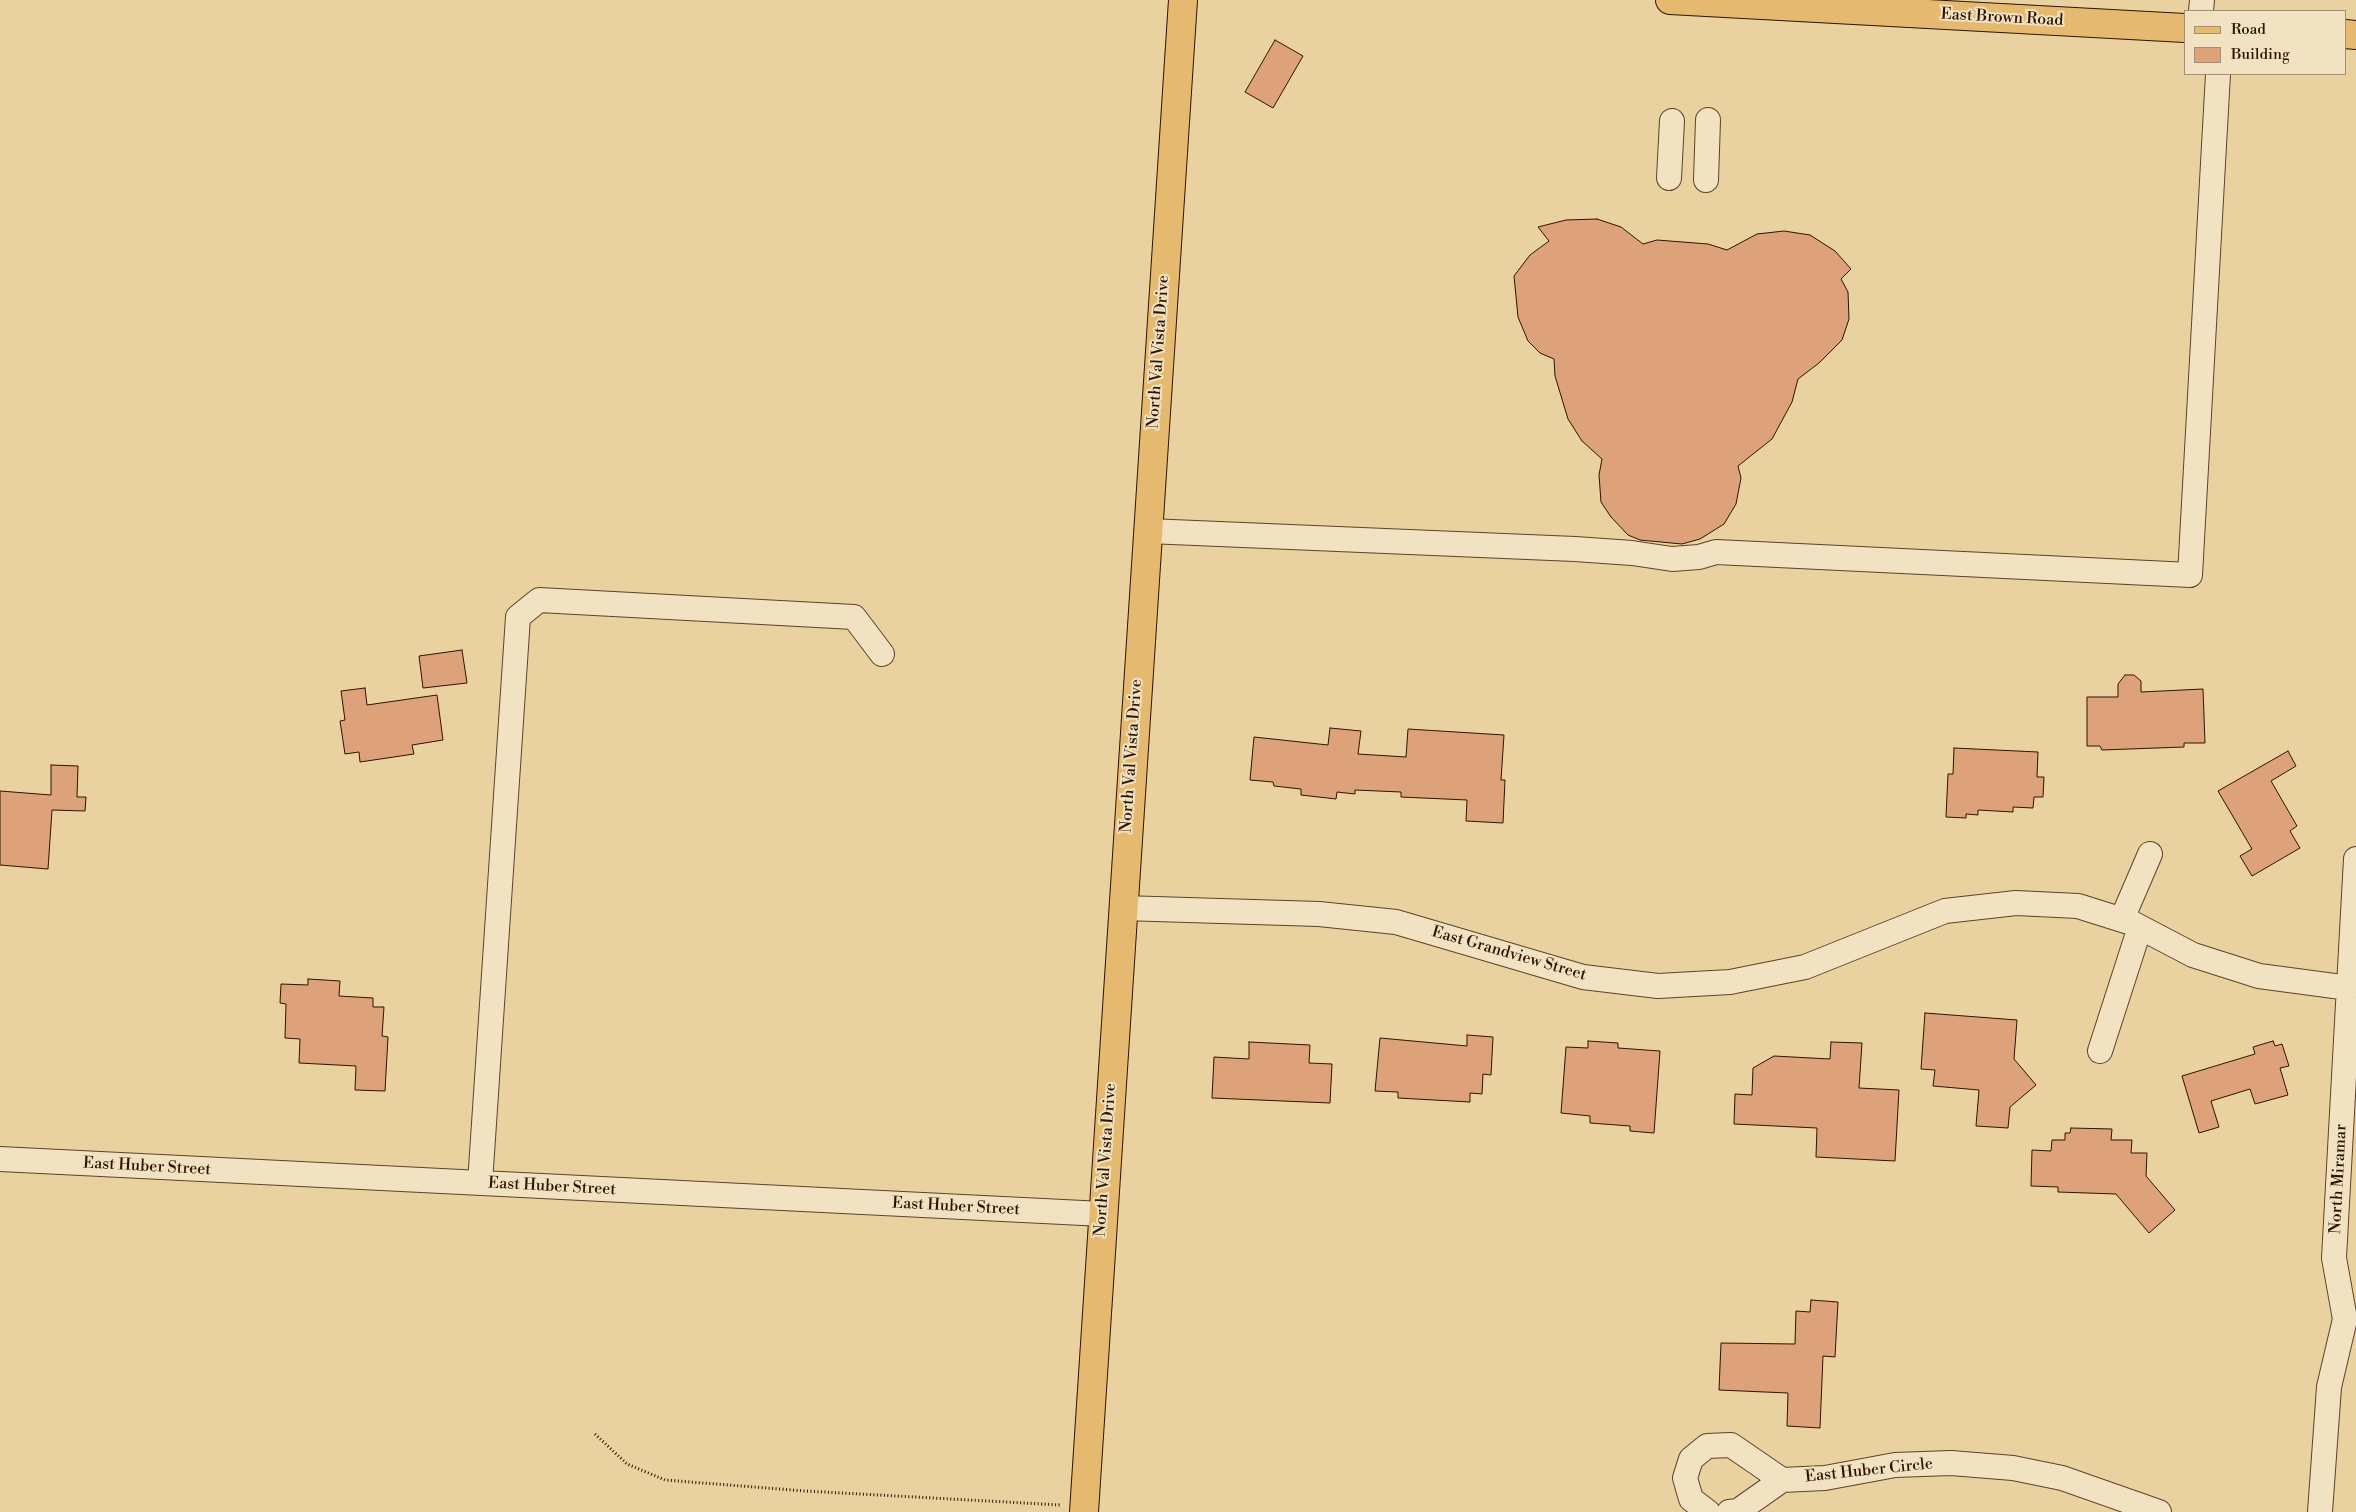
<!DOCTYPE html>
<style>
body{margin:0}
#map{position:relative;width:2356px;height:1512px;overflow:hidden;background:#ead2a0;font-family:"Libre Bodoni",serif}
canvas{display:block}
.legend{position:absolute;left:2184px;top:10px;width:162px;height:65px;box-sizing:border-box;background:#f1e2c1;border:1px solid #a38f75;margin:0;padding:6px 9px;list-style:none;font-size:15px;color:#2e1202}
.legend li{display:flex;align-items:center;gap:10px;height:25px}
.legend b{width:25px;border:1px solid #a38f75}
</style>
<div id="map">
<canvas width="2356" height="1512"></canvas>
<ul class="legend">
<li><b style="height:6px;background:#e5b970"></b>Road</li>
<li><b style="height:14px;background:#dda279"></b>Building</li>
</ul>
</div>
<script>
const ctx = document.querySelector('canvas').getContext('2d');
ctx.lineJoin = 'round';
function fillPath(path, color) {
  ctx.fillStyle = color;
  ctx.fill(path, 'evenodd');
}
function toPath(rows) {
  const path = new Path2D();
  for (const r of rows) {
    path.moveTo(r[0], r[1]);
    for (let i = 2; i < r.length; i += 2) path.lineTo(r[i], r[i + 1]);
  }
  return path;
}
function stroke(path, color, width, dash) {
  ctx.strokeStyle = color;
  ctx.lineWidth = width;
  ctx.lineCap = dash ? 'butt' : 'round';
  ctx.setLineDash(dash || []);
  ctx.stroke(path);
}
function write(font, color, halo, rows, align = 'center') {
  ctx.font = font + ' "Libre Bodoni",serif';
  ctx.lineWidth = 4;
  ctx.setLineDash([]);
  ctx.textBaseline = 'middle';
  ctx.strokeStyle = halo;
  ctx.fillStyle = color;
  for (const [text, x, y, turn = 0] of rows) {
    ctx.save();
    ctx.translate(x, y);
    ctx.rotate((+turn || 0) * Math.PI / 180);
    ctx.textAlign = isNaN(turn) ? turn : align;
    if (halo) ctx.strokeText(text, 0, 0);
    ctx.fillText(text, 0, 0);
    ctx.restore();
  }
}
const building = toPath([
 [1275,40,1303,56,1273,108,1245,92,1275,40],
 [1597,219,1621,227,1643,244,1657,240,1708,244,1727,250,1757,234,1784,231,1810,235,1835,251,1851,269,1841,279,1848,292,1849,319,1842,340,1819,363,1798,379,1792,402,1772,439,1738,466,1741,478,1736,504,1724,524,1700,539,1682,544,1640,540,1628,535,1611,517,1601,502,1599,475,1602,459,1582,441,1568,419,1555,376,1554,359,1540,353,1528,341,1518,317,1514,276,1530,255,1549,241,1538,227,1566,220,1597,219],
 [462,650,467,683,423,688,419,656,462,650],
 [2125,675,2134,675,2141,681,2141,692,2203,689,2205,743,2184,743,2184,747,2102,750,2100,746,2087,746,2087,697,2118,697,2118,684,2125,675],
 [365,688,367,705,437,695,443,740,412,745,414,754,360,762,359,752,345,754,340,721,345,720,341,691,365,688],
 [1330,728,1361,731,1358,754,1406,757,1408,729,1504,735,1501,780,1505,780,1503,823,1466,821,1467,800,1401,797,1401,792,1355,790,1355,794,1337,792,1336,799,1301,795,1301,789,1274,786,1273,782,1250,780,1254,737,1328,745,1330,728],
 [1954,748,2038,752,2037,777,2044,777,2043,797,2034,797,2033,808,2013,807,2013,812,1978,810,1978,815,1966,814,1966,818,1946,817,1948,774,1953,774,1954,748],
 [2288,751,2296,766,2271,781,2297,826,2290,831,2300,848,2252,876,2240,856,2252,849,2218,791,2288,751],
 [51,765,78,766,77,797,86,797,85,811,52,810,48,869,0,865,0,791,51,795,51,765],
 [308,979,340,981,339,996,373,998,373,1007,384,1007,382,1036,388,1037,385,1091,355,1090,356,1066,299,1063,300,1039,285,1038,286,1004,280,1003,281,984,308,985,308,979],
 [1925,1013,2017,1020,2014,1059,2036,1085,2010,1107,2008,1128,1976,1126,1979,1090,1933,1086,1935,1070,1921,1069,1925,1013],
 [1467,1035,1493,1037,1491,1075,1483,1074,1482,1094,1470,1093,1470,1102,1398,1098,1398,1092,1375,1091,1380,1038,1467,1046,1467,1035],
 [1588,1041,1618,1043,1618,1048,1660,1051,1654,1133,1630,1131,1630,1126,1590,1123,1590,1116,1561,1113,1566,1047,1588,1048,1588,1041],
 [2273,1041,2275,1046,2282,1044,2289,1066,2280,1068,2288,1095,2255,1104,2250,1089,2211,1101,2219,1127,2199,1133,2182,1076,2255,1054,2253,1047,2273,1041],
 [1249,1042,1310,1045,1309,1063,1332,1064,1330,1103,1212,1098,1214,1057,1249,1059,1249,1042],
 [1831,1042,1862,1043,1859,1088,1899,1090,1895,1161,1816,1157,1817,1128,1734,1124,1735,1094,1752,1095,1753,1068,1774,1056,1830,1059,1831,1042],
 [2071,1128,2112,1129,2111,1140,2132,1140,2131,1153,2147,1153,2146,1176,2175,1210,2149,1233,2116,1194,2058,1192,2058,1187,2031,1186,2032,1150,2051,1151,2052,1140,2065,1140,2065,1133,2070,1133,2071,1128],
 [1811,1300,1838,1302,1835,1357,1823,1356,1820,1428,1787,1426,1788,1393,1719,1390,1721,1343,1795,1344,1796,1311,1810,1312,1811,1300]
]);
fillPath(building, '#dda279');
stroke(building, '#2e1202', 1);
const minor = toPath([
 [2201,11,2202,0],
 [1669,178,1672,121],
 [1706,180,1708,120],
 [1148,531,1575,549,1632,553,1672,559,1699,557,1716,552,2190,575,2218,74],
 [1122,908,1319,914,1396,922,1583,977,1658,986,1730,982,1805,967,1945,911,2016,903,2078,906,2132,923,2193,955,2259,976,2349,988],
 [2122,919,2150,854],
 [2100,1051,2140,927],
 [0,1159,1103,1214],
 [480,1183,518,617,539,600,854,617,882,654],
 [1708,1512,1691,1499,1685,1478,1691,1459,1707,1446,1731,1445,1782,1480],
 [1729,1512,1738,1511,1782,1480,1825,1478,1895,1465,1951,1463,2013,1468,2062,1478,2159,1512],
 [2320,1512,2329,1387,2345,1319,2334,1258,2356,859]
]);
const major = toPath([
 [1670,0,2185,28],
 [2345,34,2356,35],
 [1084,1512,1183,0]
]);
stroke(minor, '#5d422a', 26);
stroke(major, '#2e1202', 30);
stroke(toPath([
 [595,1434,627,1464,665,1480,805,1491,1061,1505]
]), '#2e1202', 3, [1, 2.5]);
stroke(minor, '#f1e2c1', 24);
stroke(major, '#e5b970', 28);
write('16px', '#2e1202', '#f1e2c1', [
 ["East Brown Road",2002,18,3],
 ["North Val Vista Drive",1159,352,-86],
 ["North Val Vista Drive",1132,756,-86],
 ["East Grandview Street",1509,954,16],
 ["North Val Vista Drive",1106,1160,-86],
 ["East Huber Street",147,1167,3],
 ["North Miramar",2339,1179,-87],
 ["East Huber Street",552,1187,3],
 ["East Huber Street",956,1207,3],
 ["East Huber Circle",1869,1471,-6]
]);
</script>
